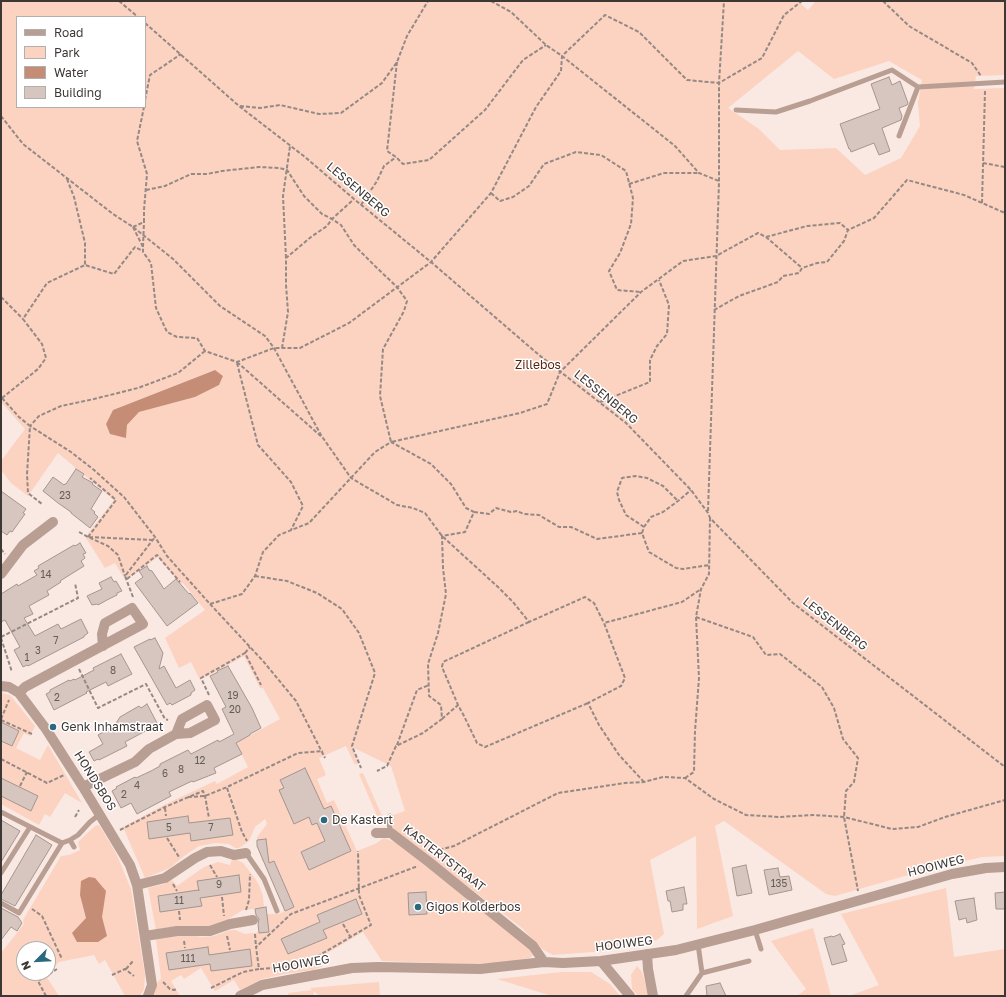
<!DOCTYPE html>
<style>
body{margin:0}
#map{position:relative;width:1006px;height:997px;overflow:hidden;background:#fae9e2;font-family:"Golos Text",sans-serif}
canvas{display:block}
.frame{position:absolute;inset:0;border:2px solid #3e3835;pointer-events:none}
.legend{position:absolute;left:16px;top:16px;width:130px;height:92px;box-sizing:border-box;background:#fff;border:1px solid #b2afae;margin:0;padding:5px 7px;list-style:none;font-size:12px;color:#3e3835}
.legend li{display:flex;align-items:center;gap:8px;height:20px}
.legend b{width:20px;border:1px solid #b2afae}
.north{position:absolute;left:16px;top:941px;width:40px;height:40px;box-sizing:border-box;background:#fff;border:1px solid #b2afae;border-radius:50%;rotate:246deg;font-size:11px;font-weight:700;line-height:16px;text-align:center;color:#3e3835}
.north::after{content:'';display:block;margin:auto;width:14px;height:18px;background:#2a697e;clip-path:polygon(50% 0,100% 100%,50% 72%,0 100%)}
</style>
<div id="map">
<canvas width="1006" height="997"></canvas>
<div class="frame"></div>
<ul class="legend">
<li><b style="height:5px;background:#b89e93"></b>Road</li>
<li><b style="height:11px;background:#fcd2c1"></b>Park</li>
<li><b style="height:11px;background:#c58d75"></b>Water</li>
<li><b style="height:11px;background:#d6c6bf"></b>Building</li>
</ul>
<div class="north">N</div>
</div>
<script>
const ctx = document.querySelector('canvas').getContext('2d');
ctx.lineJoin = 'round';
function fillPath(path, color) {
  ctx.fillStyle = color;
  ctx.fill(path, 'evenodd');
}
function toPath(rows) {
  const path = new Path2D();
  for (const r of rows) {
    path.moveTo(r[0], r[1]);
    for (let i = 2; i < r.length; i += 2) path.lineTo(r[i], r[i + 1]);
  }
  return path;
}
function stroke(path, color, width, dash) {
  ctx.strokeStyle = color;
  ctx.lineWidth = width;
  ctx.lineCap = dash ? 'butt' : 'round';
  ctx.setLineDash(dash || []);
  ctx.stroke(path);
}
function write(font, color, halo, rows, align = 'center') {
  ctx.font = font + ' "Golos Text",sans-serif';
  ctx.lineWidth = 3;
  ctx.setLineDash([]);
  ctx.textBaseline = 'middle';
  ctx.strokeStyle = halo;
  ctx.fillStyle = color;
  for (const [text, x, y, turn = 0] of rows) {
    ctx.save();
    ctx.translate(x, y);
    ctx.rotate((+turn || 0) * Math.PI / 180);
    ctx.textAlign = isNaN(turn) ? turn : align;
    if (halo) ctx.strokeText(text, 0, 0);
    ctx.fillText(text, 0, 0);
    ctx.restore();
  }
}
fillPath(toPath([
 [1,1,798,1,808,10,816,1,1005,1,1005,75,976,76,974,89,1005,88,1005,856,982,857,922,871,835,896,826,894,724,821,715,826,733,916,697,929,696,836,650,860,664,934,657,940,606,951,553,955,542,949,522,928,394,830,391,824,393,815,405,811,391,766,352,747,358,763,355,765,346,746,319,758,326,775,317,779,327,803,334,800,357,851,375,844,384,838,402,845,530,950,533,955,530,958,503,963,471,964,382,961,363,932,319,958,323,966,313,970,284,974,262,979,240,990,234,980,215,991,201,968,184,979,181,975,171,981,180,996,154,996,157,983,161,978,156,939,183,934,202,937,214,936,231,930,235,930,245,934,268,931,264,914,279,914,292,907,273,867,262,861,257,837,267,824,265,819,255,827,249,841,239,848,235,848,229,844,216,843,199,846,184,856,170,868,145,878,123,827,166,804,215,781,217,784,248,767,236,743,280,719,263,688,260,688,244,656,200,680,191,662,179,668,165,638,205,610,183,583,180,584,158,557,128,579,124,578,115,563,105,568,86,538,87,535,114,500,58,453,28,496,11,483,1,470,1,461,25,429,1,402],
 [17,17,145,17,145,107,17,107],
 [798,51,834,79,889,61,922,80,918,103,920,126,901,158,865,175,836,148,780,150,759,129,728,108],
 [214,370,223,376,219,385,195,397,139,412,127,425,126,438,106,424,113,410],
 [1,693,10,695,35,726,30,736,24,733,16,748,40,760,48,745,82,803,65,793,50,817,45,814,39,825,1,804],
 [363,773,383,818,381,822,377,823,374,822,372,819,377,816,359,774],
 [99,825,116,853,131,889,145,975,144,989,140,996,125,996,105,960,99,964,94,955,59,962,46,976,59,996,1,996,1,953,24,924,23,920,61,856,69,855,80,850,78,842,95,826],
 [24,949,48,949,48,973,24,973],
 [232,859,235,859,243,863,254,877,259,885,263,896,264,908,243,910,222,923,209,929,182,927,169,927,156,930,148,888,164,884,172,880,177,886,204,867,218,862,230,865],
 [946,888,954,957,1005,949,1005,996,849,996,879,985,841,914],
 [813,928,831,996,797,996,806,989,771,941],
 [637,966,642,972,649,996,638,996,632,989,631,975],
 [562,972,591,972,610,984,620,996,552,996,497,979],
 [379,982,380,996,320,996,313,991,314,996,289,996,288,993,312,990,310,988]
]), '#fcd2c1');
fillPath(toPath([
 [215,370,223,376,219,385,195,397,139,412,127,425,126,438,110,434,106,424,113,410],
 [89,877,95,878,106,891,102,917,107,936,98,942,77,942,72,933,86,918,80,895,81,881]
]), '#c58d75');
const building = toPath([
 [889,77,892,85,900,81,908,103,907,105,899,108,902,116,901,120,882,128,890,151,879,155,874,143,851,152,850,149,849,149,840,124,880,109,871,84,889,77],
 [76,469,84,474,82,477,93,483,92,484,102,491,91,509,95,512,94,513,98,517,90,528,71,513,71,512,58,503,43,491,53,477,64,485,65,484,66,484,76,469],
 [1,491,26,509,23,513,25,514,12,532,10,531,7,535,1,531,1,491],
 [80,543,86,553,83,554,85,558,81,561,84,566,60,581,61,582,47,591,49,595,29,606,33,614,24,618,35,636,58,624,61,629,81,619,88,633,84,636,84,637,28,666,27,665,23,667,14,650,20,647,5,620,1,622,1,594,17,584,18,586,37,575,34,571,39,568,38,566,74,545,75,546,80,543],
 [147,566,149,570,152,571,164,589,176,579,189,594,190,593,198,603,167,626,135,583,143,577,139,571,147,566],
 [111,577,114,582,116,581,122,591,117,593,117,595,107,600,98,605,97,604,92,605,87,596,102,589,99,583,111,577],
 [155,638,163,653,159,669,164,666,176,688,190,680,195,690,191,693,191,695,172,705,170,703,167,705,134,647,150,639,150,640,155,638],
 [121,654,132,674,108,686,106,682,86,692,87,693,54,710,46,694,50,692,50,690,69,680,70,681,74,679,75,680,94,670,93,668,121,654],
 [228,666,252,708,261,728,250,734,250,735,236,743,242,754,214,768,216,773,193,782,192,781,169,792,171,796,137,814,131,803,121,808,112,791,117,788,116,787,135,777,136,778,151,771,160,766,160,764,188,750,191,754,218,740,219,742,234,734,222,709,226,707,210,676,218,672,217,671,228,666],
 [147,704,157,723,152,725,153,727,125,742,127,746,99,760,98,759,94,761,89,752,103,744,98,735,115,725,120,717,139,706,141,708,147,704],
 [1,722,19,731,12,746,1,741,1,722],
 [305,768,324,809,331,806,351,851,309,870,301,852,325,841,317,823,312,825,309,817,294,824,279,790,284,788,280,780,305,768],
 [1,778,38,796,31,811,1,796,1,778],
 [188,816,189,823,230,818,233,835,191,841,190,833,149,839,147,822,188,816],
 [1,820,20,831,1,862,1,820],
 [36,835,52,845,15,906,1,899,1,895,36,835],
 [266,839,269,863,274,861,294,907,285,911,257,846,257,840,266,839],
 [746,865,752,893,737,896,732,868,746,865],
 [778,868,780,877,789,876,792,890,769,895,764,870,778,868],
 [239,875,241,892,200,898,202,906,160,912,158,896,198,890,199,891,197,881,239,875],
 [684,887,687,904,683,904,683,910,672,912,670,901,668,901,666,891,684,887],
 [426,892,427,914,409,915,408,893,426,892],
 [1005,892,1005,909,996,909,995,893,1005,892],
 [974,898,977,920,967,923,966,918,959,920,955,901,974,898],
 [356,899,362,914,323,930,327,938,288,954,281,939,320,922,317,915,356,899],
 [266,907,269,932,259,933,258,924,259,919,256,915,255,909,266,907],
 [1,908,18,917,22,923,17,931,11,927,1,940,1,908],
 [840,934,845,944,842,945,847,961,832,965,824,938,832,936,833,937,840,934],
 [208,947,209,955,250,949,252,966,211,971,210,964,169,970,166,953,208,947],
 [720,983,726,996,707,996,706,986,720,983]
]);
fillPath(building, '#d6c6bf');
stroke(building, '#a4958f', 1);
stroke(toPath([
 [119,1,138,17],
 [491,1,511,12,546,45,562,56,675,146,699,173,719,181],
 [883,1,909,26,972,63,981,76],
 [145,23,239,106,305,157,354,199,431,262,539,355,626,423,691,490,708,513,710,518,793,603,1005,767],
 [397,62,387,151,396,157,403,164,429,160,485,110,523,60,546,45],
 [145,100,150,75,162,67,181,54],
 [240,106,260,108,280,105,319,114,341,113,382,83,397,62,407,36,428,1],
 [1,116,23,144,113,214,133,227,173,259,220,306,265,336,274,348,322,437],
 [983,163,1005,167],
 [67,179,74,197,85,243,85,265],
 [629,184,664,173,699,173],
 [146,190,165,186,191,174,207,174,222,171,259,167,279,168,287,170,304,196,322,214,332,219,341,225,354,245,377,268,397,287,407,301,404,311,383,349,380,396,391,442,520,413,547,404,560,372,641,292,683,261,716,256,758,233,766,237,802,268],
 [491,193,500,201,513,197,529,186,544,164,576,152,601,155,626,171,633,198,631,224,620,253,609,271,617,290,641,292],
 [982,203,985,91],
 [361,205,377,181,384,166,396,157],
 [133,227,143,247,143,252,151,263,156,308,167,332,177,337,197,338,205,351,237,362,274,348,300,348,349,323,431,262,491,193,536,107,561,71,562,56,605,15,639,32,687,80,719,83,762,58,784,15,802,1],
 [133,227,144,222,144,210,147,174,137,141,144,107],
 [766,237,807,226,840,223,848,230],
 [286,258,283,196,290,146],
 [1,297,23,319],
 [714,310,739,296,778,282,783,276,799,273,802,268,817,263,827,262,844,241,848,230,874,218,907,180,964,195,1005,213],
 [282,348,288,312,286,285,286,258,311,237,327,226,332,219,354,199],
 [205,351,178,373,138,388,94,399,61,406,39,416,30,426,71,452,94,470,124,497,155,537,167,556,210,604,242,594,255,576,263,552,279,535,309,523,375,452,391,442,431,464,451,484,466,508,474,512,465,532,442,536,443,568,446,594,438,633,428,664,429,696,441,705,442,719,423,733,396,746,387,766,377,771],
 [237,362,323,438,351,478,397,505,413,508,425,513,442,536,498,587,513,602,529,622,585,597,594,603,604,623],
 [237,363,258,445,291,482,303,506,291,530],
 [2,398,38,369,46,358,42,344,23,319,47,283,85,265,114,274,135,247,143,251],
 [2,398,19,417,30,426,27,474,28,493,42,504],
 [600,402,650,382,650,360,657,346,667,334,669,305,659,280],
 [708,511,719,182,719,83,724,1],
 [474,512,489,514,496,508,511,512,517,511,524,514,539,515,559,527,571,527,597,539,642,533,649,552,676,568,683,569,709,565],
 [644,527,626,515,619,500,617,492,622,478,635,476,647,478,663,486,678,501],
 [79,532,88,537,108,546,118,555,125,576],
 [642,533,644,527,651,517,663,512,678,501,691,490],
 [88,537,116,500,90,478],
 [89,537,152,540],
 [1,549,5,554],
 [255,576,287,581,317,593,342,609,359,633,375,673,352,746,361,768],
 [127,579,157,555,180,582],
 [133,597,125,576,155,537],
 [210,604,263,661,296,701,325,758],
 [696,617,753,637,766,655,780,654,822,687,834,708,843,739,858,758,854,782,846,791,844,817,858,891],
 [529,622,443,662,442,667,458,705,464,716,477,743,485,747,588,703],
 [1,637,78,598,75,583],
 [1,638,12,672],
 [245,653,250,647],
 [79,669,98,708,146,684,165,719,168,720],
 [209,695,201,678,245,653,261,685],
 [1,719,9,700],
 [442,719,458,705],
 [1,720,32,734],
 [397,745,417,690,429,685],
 [1,759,47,783,64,775],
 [685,778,694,772,695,731,699,678,696,617,701,589,709,574,710,518],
 [644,782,619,755,599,725,588,703,621,686,625,678,604,623,682,602,701,589],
 [20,786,27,772],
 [227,788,242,832,247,841],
 [188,797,205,796,227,787,298,753,323,751],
 [165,808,166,816],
 [75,817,79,810],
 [120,830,165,807,203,791,205,796,209,818],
 [167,838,179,857],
 [439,857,442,849,454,846,558,793,625,783,644,782,663,777,685,778,714,799,746,815,779,817,813,815,844,817,892,829,918,827,945,817,1005,800],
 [210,865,217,877],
 [173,884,177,891],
 [222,897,224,916],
 [32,909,42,916,62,959],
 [246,910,249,900,250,874],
 [179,911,180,920],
 [343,924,351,938],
 [255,934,256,947],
 [227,936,230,950],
 [184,941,185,948],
 [126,969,133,961],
 [260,969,301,966,371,925,359,895,358,851],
 [112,975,125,969,134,976],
 [163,982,170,989,174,990,177,989],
 [211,988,243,972,259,969,256,947,291,914,418,866],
 [46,996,38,981,57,969]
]), '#948984', 2, [4, 2]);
stroke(toPath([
 [736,110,776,112,810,101,892,70,918,87,1005,82],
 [899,136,918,87],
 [1,812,62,843,70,840,78,835,90,822,100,814],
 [390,816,389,824,391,833],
 [70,840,74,847],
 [246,853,264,879,277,911],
 [1,873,30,827],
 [1,903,19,913,62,843],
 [755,930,761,949],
 [698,944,702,973],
 [686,996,702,973,749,961]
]), '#b89e93', 5);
stroke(toPath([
 [1,574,23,545,53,522],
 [1,686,9,687,19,693,46,729,83,787,130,865,137,885,152,985,148,996],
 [19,693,25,687,143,624,132,608,105,623,102,634,103,646],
 [83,787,135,762,149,749,176,734,190,733,215,720,207,705,182,719,176,734],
 [376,833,391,833,429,862,533,946,544,962],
 [137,885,165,878,195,858,207,852,221,851,234,855,246,853],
 [145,936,177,931,210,931,230,924,253,920],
 [647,954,648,969,653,996],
 [601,961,630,996],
 [240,996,262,985,352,968,378,967,480,969,544,962,563,963,601,961,676,950,755,930,952,874,986,868,1005,867]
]), '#b89e93', 10);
stroke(toPath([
 [143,247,144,222]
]), '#948984', 2, [4, 2]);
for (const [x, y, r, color] of [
 [53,727,4,"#2a697e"],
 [324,820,4,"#2a697e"],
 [418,907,4,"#2a697e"]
]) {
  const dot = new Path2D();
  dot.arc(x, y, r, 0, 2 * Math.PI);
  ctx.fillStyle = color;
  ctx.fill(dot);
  stroke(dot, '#fff', 1.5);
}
write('10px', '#645c58', null, [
 ["23",65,496],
 ["14",46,575],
 ["7",56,641],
 ["3",38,651],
 ["1",27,658],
 ["8",113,671],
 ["19",233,696],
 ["2",57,698],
 ["20",235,710],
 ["12",200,761],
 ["8",181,770],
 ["6",165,774],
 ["4",137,786],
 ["2",124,795],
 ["5",169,828],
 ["7",211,828],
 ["135",779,884],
 ["9",219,885],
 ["11",179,901],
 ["111",188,959]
]);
write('12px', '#3e3835', '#fff', [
 ["LESSENBERG",358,190,40],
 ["LESSENBERG",606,397,39],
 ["LESSENBERG",835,624,38],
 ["HONDSBOS",95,781,58],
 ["KASTERTSTRAAT",444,858,38],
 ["HOOIWEG",936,866,-14],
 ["HOOIWEG",624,944,-7],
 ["HOOIWEG",301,964,-10]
]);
write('12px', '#582309', '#fff', [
 ["Zillebos",538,365]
]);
write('12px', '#3e3835', '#fff', [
 ["Genk Inhamstraat",61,727],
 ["De Kastert",332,820],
 ["Gigos Kolderbos",426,907]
], 'left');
</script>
